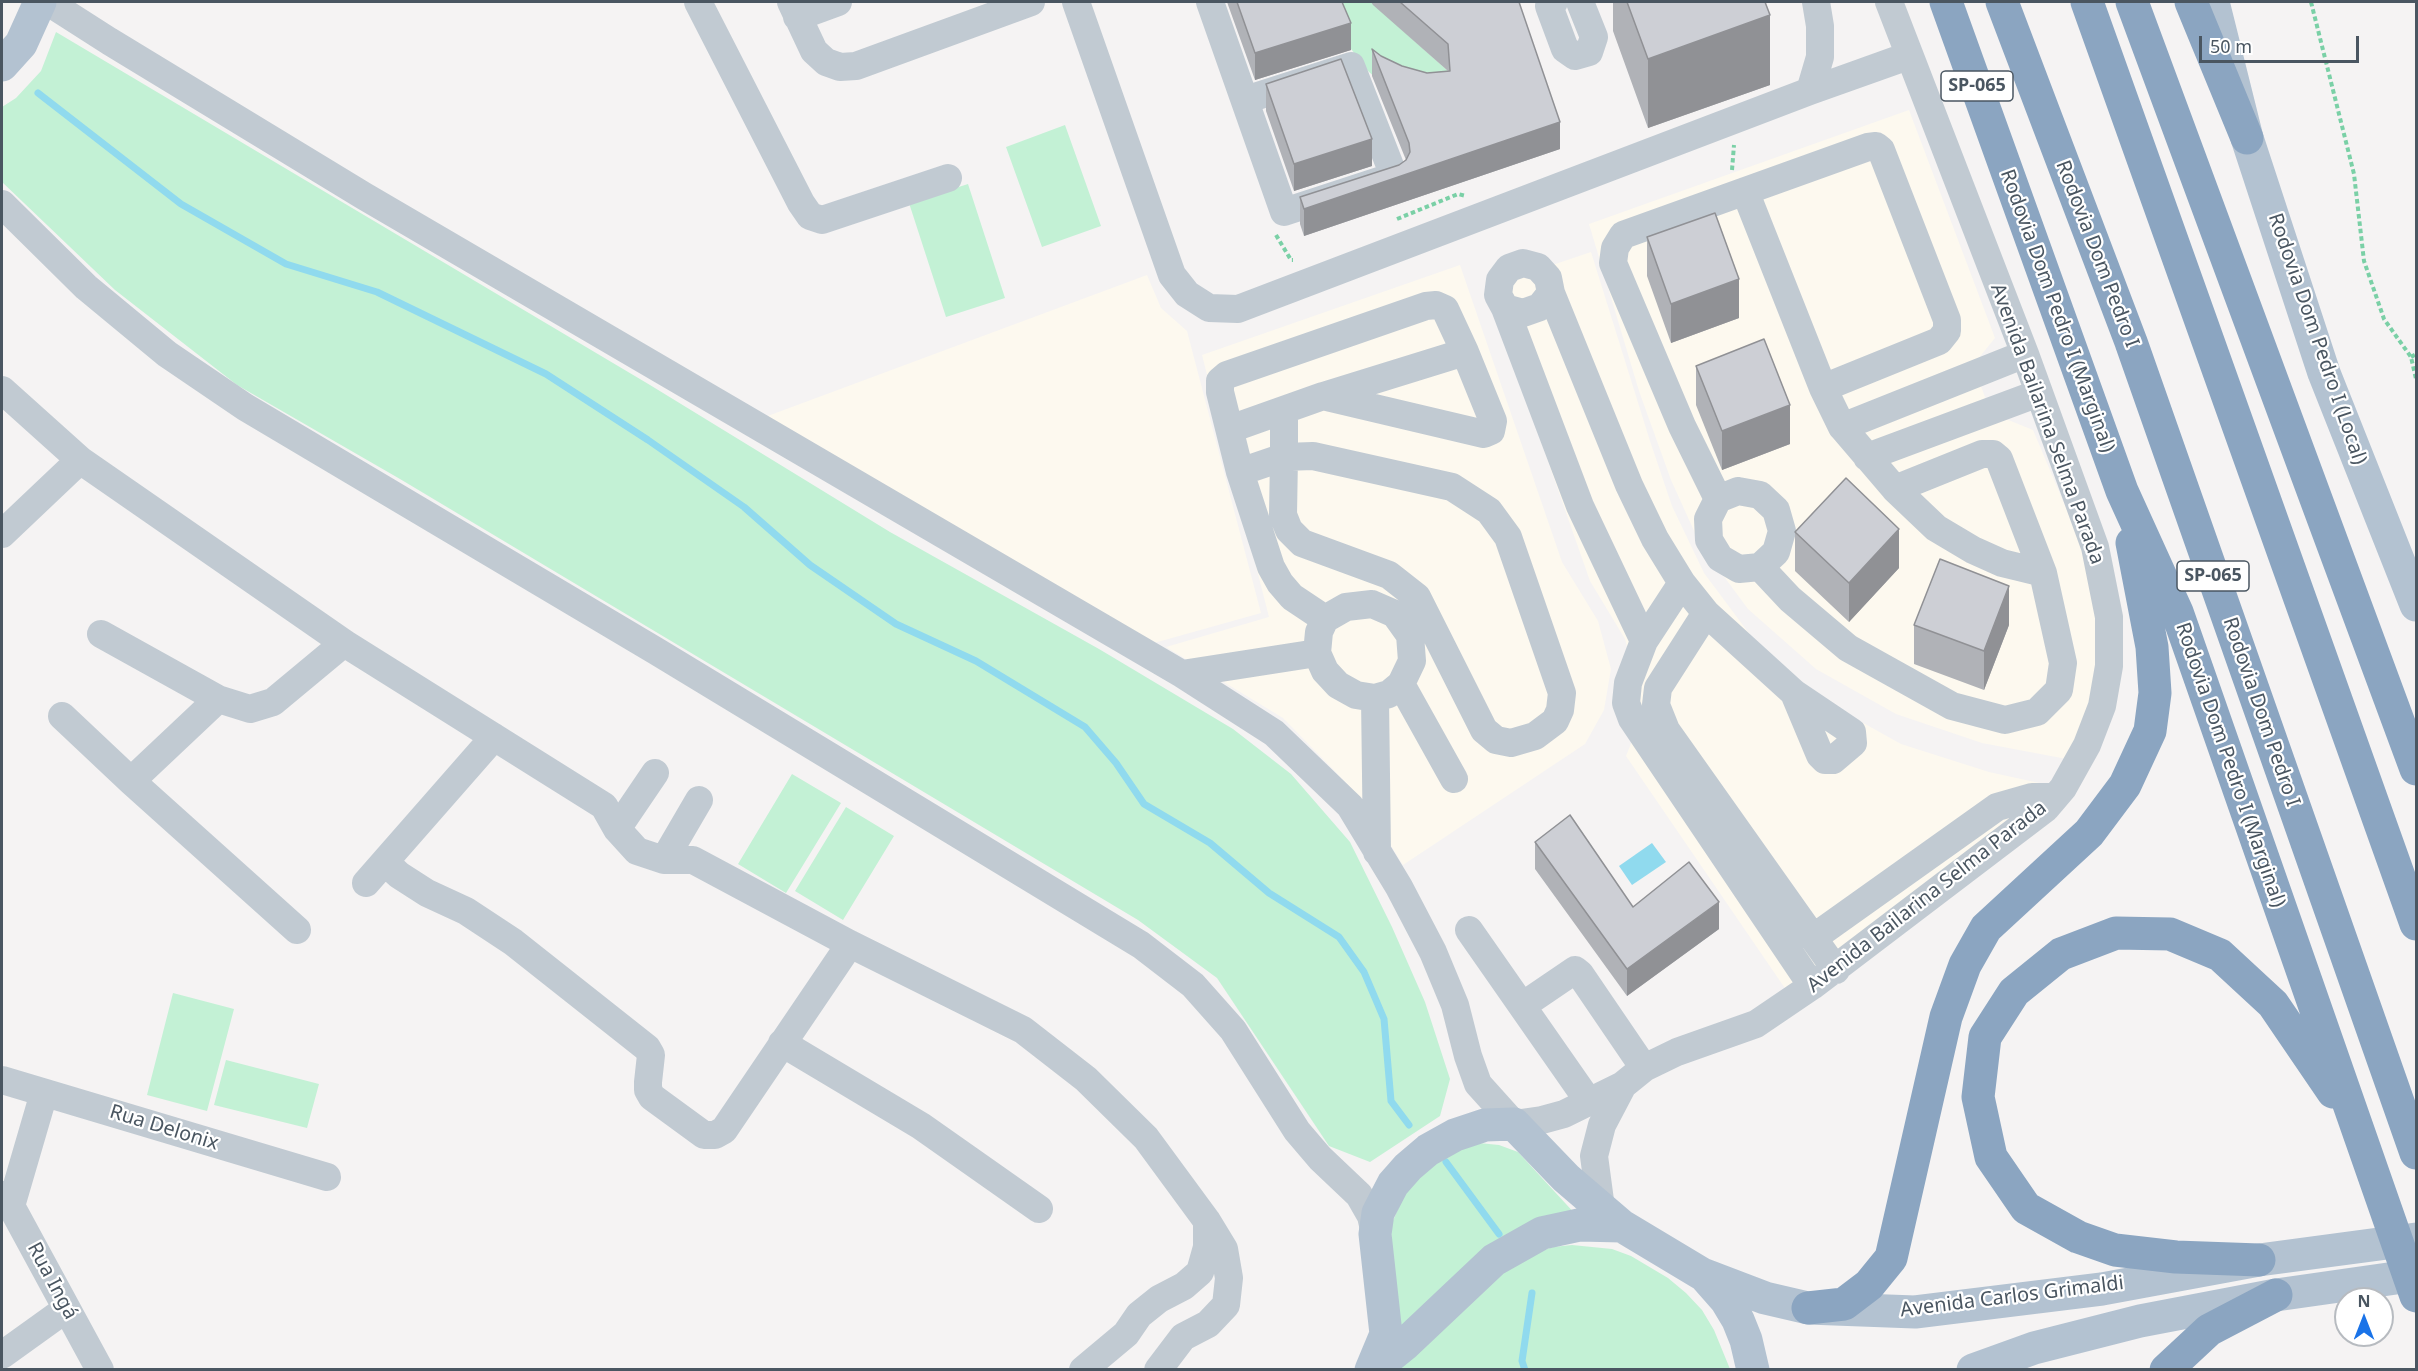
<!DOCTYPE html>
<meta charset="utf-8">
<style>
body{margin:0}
#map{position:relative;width:2418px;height:1371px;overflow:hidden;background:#f5f3f3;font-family:"Noto Sans",sans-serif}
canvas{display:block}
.frame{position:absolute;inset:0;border:3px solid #4a5661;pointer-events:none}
.north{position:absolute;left:2334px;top:1287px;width:60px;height:60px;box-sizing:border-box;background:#fff;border:2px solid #b7bbc0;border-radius:50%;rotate:0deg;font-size:16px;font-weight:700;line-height:24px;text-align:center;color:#4a5661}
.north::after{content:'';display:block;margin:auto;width:21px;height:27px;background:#1a73e8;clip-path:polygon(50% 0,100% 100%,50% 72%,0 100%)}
.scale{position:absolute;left:2199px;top:36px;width:160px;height:27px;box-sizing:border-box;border:3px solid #4a5661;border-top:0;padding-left:8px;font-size:18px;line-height:21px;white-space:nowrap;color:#4a5661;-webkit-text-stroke:4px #fff;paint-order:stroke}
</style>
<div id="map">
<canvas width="2418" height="1371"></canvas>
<div class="frame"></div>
<div class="north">N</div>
<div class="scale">50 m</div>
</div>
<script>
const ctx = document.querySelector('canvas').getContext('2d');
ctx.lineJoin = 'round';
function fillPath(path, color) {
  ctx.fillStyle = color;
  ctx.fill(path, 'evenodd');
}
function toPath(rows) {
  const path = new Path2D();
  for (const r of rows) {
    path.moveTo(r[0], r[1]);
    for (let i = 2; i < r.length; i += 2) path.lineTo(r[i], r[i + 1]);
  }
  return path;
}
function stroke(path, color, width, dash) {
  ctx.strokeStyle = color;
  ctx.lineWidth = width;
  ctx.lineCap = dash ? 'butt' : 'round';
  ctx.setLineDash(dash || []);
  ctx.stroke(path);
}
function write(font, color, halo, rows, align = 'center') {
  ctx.font = font + ' "Noto Sans",sans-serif';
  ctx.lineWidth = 4.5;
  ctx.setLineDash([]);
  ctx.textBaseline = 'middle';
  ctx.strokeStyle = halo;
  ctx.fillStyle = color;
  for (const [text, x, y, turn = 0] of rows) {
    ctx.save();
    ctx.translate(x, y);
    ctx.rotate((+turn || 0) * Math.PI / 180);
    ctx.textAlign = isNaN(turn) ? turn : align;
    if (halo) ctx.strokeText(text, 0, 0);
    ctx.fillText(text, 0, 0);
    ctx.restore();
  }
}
fillPath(toPath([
 [1909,110,1995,338,1973,365,1991,413,2033,430,2082,546,2108,685,2072,760,1982,743,1896,714,1816,669,1748,609,1700,544,1671,480,1639,391,1589,224],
 [1591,252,1650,441,1672,506,1704,573,1754,640,1822,700,1901,744,1989,772,2076,791,1793,1000,1626,756,1636,731,1640,697,1625,639,1590,581,1487,287],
 [1460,265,1562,562,1598,621,1611,669,1604,710,1585,744,1403,865,1362,799,1283,718,1166,647,1269,617,1202,355],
 [1147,275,1161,308,1187,331,1261,613,1154,643,765,417]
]), '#fdf9ef');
fillPath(toPath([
 [1338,2,1371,2,1448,71,1450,98,1381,83,1368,71,1348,45],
 [56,32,650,385,890,532,1099,649,1233,729,1291,774,1350,842,1392,927,1425,1002,1450,1079,1440,1116,1370,1162,1329,1146,1217,978,1138,920,400,479,237,385,115,290,2,182,2,107,16,98,41,71],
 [1065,125,1101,226,1042,247,1006,147],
 [968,184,1005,298,946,317,909,203],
 [792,774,841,803,786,893,738,864],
 [846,807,894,836,843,920,795,891],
 [173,993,234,1009,207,1111,147,1095],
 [226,1060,319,1084,307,1128,214,1105],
 [1479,1143,1499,1145,1518,1152,1578,1217,1393,1343,1391,1225,1408,1187,1442,1156],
 [1572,1245,1612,1249,1631,1256,1668,1278,1686,1293,1702,1310,1714,1330,1730,1369,1397,1370,1517,1259,1553,1247]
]), '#c3f1d5');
fillPath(toPath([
 [1652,843,1666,862,1632,885,1619,866]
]), '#90daee');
stroke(toPath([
 [38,93,181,204,286,264,377,292,546,374,648,440,744,507,810,565,896,624,976,661,1085,727,1116,763,1144,804,1210,843,1269,893,1339,937,1364,972,1384,1019,1391,1101,1409,1125],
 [1446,1162,1499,1234],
 [1525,1370,1522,1361,1532,1293]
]), '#90daee', 7);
stroke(toPath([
 [2311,2,2354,174,2364,261,2384,319,2411,357,2416,379],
 [1732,170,1734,145],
 [1397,219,1458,194,1466,196],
 [1276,235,1291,260,1293,260],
 [2411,357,2416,354]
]), '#7ad0a6', 4, [4.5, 3]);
stroke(toPath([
 [48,2,109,41,364,196,1182,674,1274,733,1350,806,1399,887,1433,952,1455,1005,1468,1056,1478,1084,1514,1124,1542,1120,1564,1114,1623,1085,1644,1068,1677,1052,1756,1024,1812,986,2046,808,2063,788,2087,745,2102,706,2109,666,2109,617,2095,547,2025,354,1889,2],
 [698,2,801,203,810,216,822,220,948,178],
 [791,2,814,51,826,62,840,67,856,66,1031,2],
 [1076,2,1172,275,1187,294,1209,308,1238,309,1810,91,1908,56],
 [1210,2,1284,212,1394,176,1351,66,1245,100],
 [1554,2,1549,6,1565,49,1575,56,1589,52,1594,37,1580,2],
 [797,17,838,2],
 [1810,91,1820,57,1820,26,1816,2],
 [1745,191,1823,388,1842,427,1895,489,1936,528,1973,550,2002,563,2043,573],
 [2,204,86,287,167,354,245,407,656,651,1141,945,1193,985,1233,1030,1297,1131,1320,1158,1359,1195,1371,1216,1375,1234],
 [1505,308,1523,313,1540,307,1551,293],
 [2,390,80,460,344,643,604,806,617,829,637,851,664,860,693,860,850,944,1023,1030,1086,1079,1146,1138,1207,1221,1224,1249,1229,1278,1226,1305,1208,1324,1183,1337,1158,1370],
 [1323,396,1484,434,1491,431,1493,421,1465,352,1445,309,1436,305,1426,306,1227,375,1220,381,1220,392,1240,472,1271,567,1280,583,1292,597,1325,619],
 [1842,427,2025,354],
 [1230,429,1323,396,1465,352],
 [1867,457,2039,393],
 [1240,472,1284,457,1313,456,1452,487,1489,511,1508,537,1562,693,1560,710,1555,721,1535,736,1511,743,1496,740,1484,730,1417,597,1389,575,1302,543,1289,530,1283,515,1284,457,1284,410],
 [1738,491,1760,495,1776,510,1782,531,1776,552,1760,567,1739,569,1720,558,1709,540,1708,519,1718,499,1738,491],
 [1718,499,1682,426,1613,263,1615,248,1623,235,1868,147,1876,146,1881,150,1947,320,1947,331,1939,341,1823,388],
 [2,534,80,460],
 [1760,567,1790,599,1848,648,1952,706,2005,720,2037,712,2059,690,2063,663,2043,573,1999,459,1993,454,1982,454,1895,489],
 [1682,583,1644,641,1628,683,1626,703,1632,719,1812,986],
 [1372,604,1395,614,1410,635,1412,661,1401,684,1389,694,1375,698,1356,695,1338,685,1325,671,1317,653,1319,632,1325,619,1346,607,1372,604],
 [1706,613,1658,688,1656,705,1666,730,1836,970],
 [101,634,218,699,250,709,273,702,344,643],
 [1644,641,1580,506,1505,308,1498,295,1500,280,1509,268,1523,263,1538,267,1548,278,1551,293,1629,485,1655,539,1682,583,1706,613,1794,693,1852,732,1853,743,1833,760,1825,760,1820,755,1794,693],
 [1182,674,1317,653],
 [1401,684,1454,779],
 [1375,698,1377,852],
 [218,699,131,781,297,930],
 [62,716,131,781],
 [617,829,655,773],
 [664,860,699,800],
 [385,862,399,875,427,893,466,911,513,942,647,1048,651,1055,648,1082,648,1090,652,1097,704,1135,715,1135,724,1130,850,944],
 [366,883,494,737],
 [1469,930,1589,1102],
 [1813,938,1997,807,2032,797,2054,797],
 [1522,1006,1575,970,1580,974,1644,1068],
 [782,1043,921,1126,1039,1209],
 [2,1080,327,1177],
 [2,1195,11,1206,100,1370],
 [11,1206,44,1093],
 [1601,1208,1594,1156,1602,1125,1623,1085],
 [2,1355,66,1309],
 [1083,1370,1126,1334,1139,1315,1159,1299,1184,1286,1200,1272,1207,1247,1207,1221]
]), '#c1cad2', 28);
stroke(toPath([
 [2213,2,2247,138,2324,373,2416,605],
 [2,65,21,44,40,2],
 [1704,1275,1726,1300,1738,1320,1746,1340,1753,1370],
 [1371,1370,1386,1334,1375,1234,1378,1213,1393,1184,1408,1167,1428,1150,1455,1135,1485,1125,1514,1124,1566,1178,1622,1226],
 [1373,1370,1404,1345,1494,1260,1542,1233,1579,1225,1622,1226,1702,1274,1765,1298,1808,1308,1915,1312,2102,1289,2259,1260,2416,1239],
 [1973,1370,2034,1348,2140,1321,2276,1295,2416,1275]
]), '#b3c2d1', 33);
stroke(toPath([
 [1946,2,2122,491,2177,612,2416,1296],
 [2002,2,2131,342,2416,1153],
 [2087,2,2416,924],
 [2132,2,2416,769],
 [2191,2,2247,138],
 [2259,1260,2176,1257,2115,1250,2078,1237,2026,1208,1991,1157,1978,1097,1985,1037,2014,992,2061,954,2116,933,2170,934,2220,955,2273,1004,2333,1092],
 [1808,1308,1844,1304,1869,1285,1891,1258,1946,1017,1965,965,1986,928,2089,833,2125,785,2150,731,2155,693,2152,647,2132,543],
 [2166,1370,2209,1330,2276,1295]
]), '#8ba5c1', 33);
fillPath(toPath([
 [1227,2,1342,2,1351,50,1255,80],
 [1371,2,1519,2,1560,149,1304,236,1300,224,1300,197,1399,165,1406,160,1372,76,1372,49,1381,56,1402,66,1427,73,1448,71,1373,5],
 [1613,2,1765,2,1770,85,1648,128,1613,31],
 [1266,84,1372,166,1294,191,1266,111],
 [1647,237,1739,318,1671,343,1647,276],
 [1696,366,1790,444,1722,470,1696,405],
 [1795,532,1899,568,1849,622,1795,571],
 [1914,625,2009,625,1984,690,1914,664],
 [1535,842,1633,907,1719,929,1627,996,1535,869]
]), '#b0b2b7');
fillPath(toPath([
 [1770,15,1770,85,1648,128,1648,59],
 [1351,23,1351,50,1255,80,1255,53],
 [1560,122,1560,149,1304,236,1304,209],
 [1372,139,1372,166,1294,191,1294,164],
 [1739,279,1739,318,1671,343,1671,304],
 [1790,405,1790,444,1722,470,1722,431],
 [1899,529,1899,568,1849,622,1849,583],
 [2009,586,2009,625,1984,690,1984,651],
 [1719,902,1719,929,1627,996,1627,969]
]), '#909195');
const building = toPath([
 [1237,2,1342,2,1351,23,1255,53,1237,2],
 [1400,2,1519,2,1560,122,1304,209,1300,197,1399,165,1406,160,1410,152,1409,143,1372,49,1381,56,1402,66,1427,73,1450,71,1448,44,1400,2],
 [1627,2,1765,2,1770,15,1648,59,1627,2],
 [1341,59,1372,139,1294,164,1266,84,1341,59],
 [1715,213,1739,279,1671,304,1647,237,1715,213],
 [1764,339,1790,405,1722,431,1696,366,1764,339],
 [1846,478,1899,529,1849,583,1795,532,1846,478],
 [1940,559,2009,586,1984,651,1914,625,1940,559],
 [1570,815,1633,907,1689,862,1719,902,1627,969,1535,842,1570,815]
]);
fillPath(building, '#cdcfd5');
stroke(building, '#909195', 1.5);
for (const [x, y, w] of [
 [1977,86,72],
 [2213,576,72]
]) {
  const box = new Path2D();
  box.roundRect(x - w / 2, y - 15, w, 30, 4.5);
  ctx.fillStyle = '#fff';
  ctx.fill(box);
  stroke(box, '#4a5661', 1.5);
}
write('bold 18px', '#4a5661', null, [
 ["SP-065",1977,86],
 ["SP-065",2213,576]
]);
write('20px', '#4a5661', '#fff', [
 ["Rodovia Dom Pedro I",2097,254,69],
 ["Rodovia Dom Pedro I (Marginal)",2057,311,70],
 ["Rodovia Dom Pedro I (Local)",2317,339,71],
 ["Avenida Bailarina Selma Parada",2047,424,70],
 ["Rodovia Dom Pedro I",2261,712,71],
 ["Rodovia Dom Pedro I (Marginal)",2230,765,71],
 ["Avenida Bailarina Selma Parada",1927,897,-38],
 ["Rua Delonix",164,1128,17],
 ["Rua Ingá",52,1281,62],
 ["Avenida Carlos Grimaldi",2012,1297,-7]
]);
</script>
